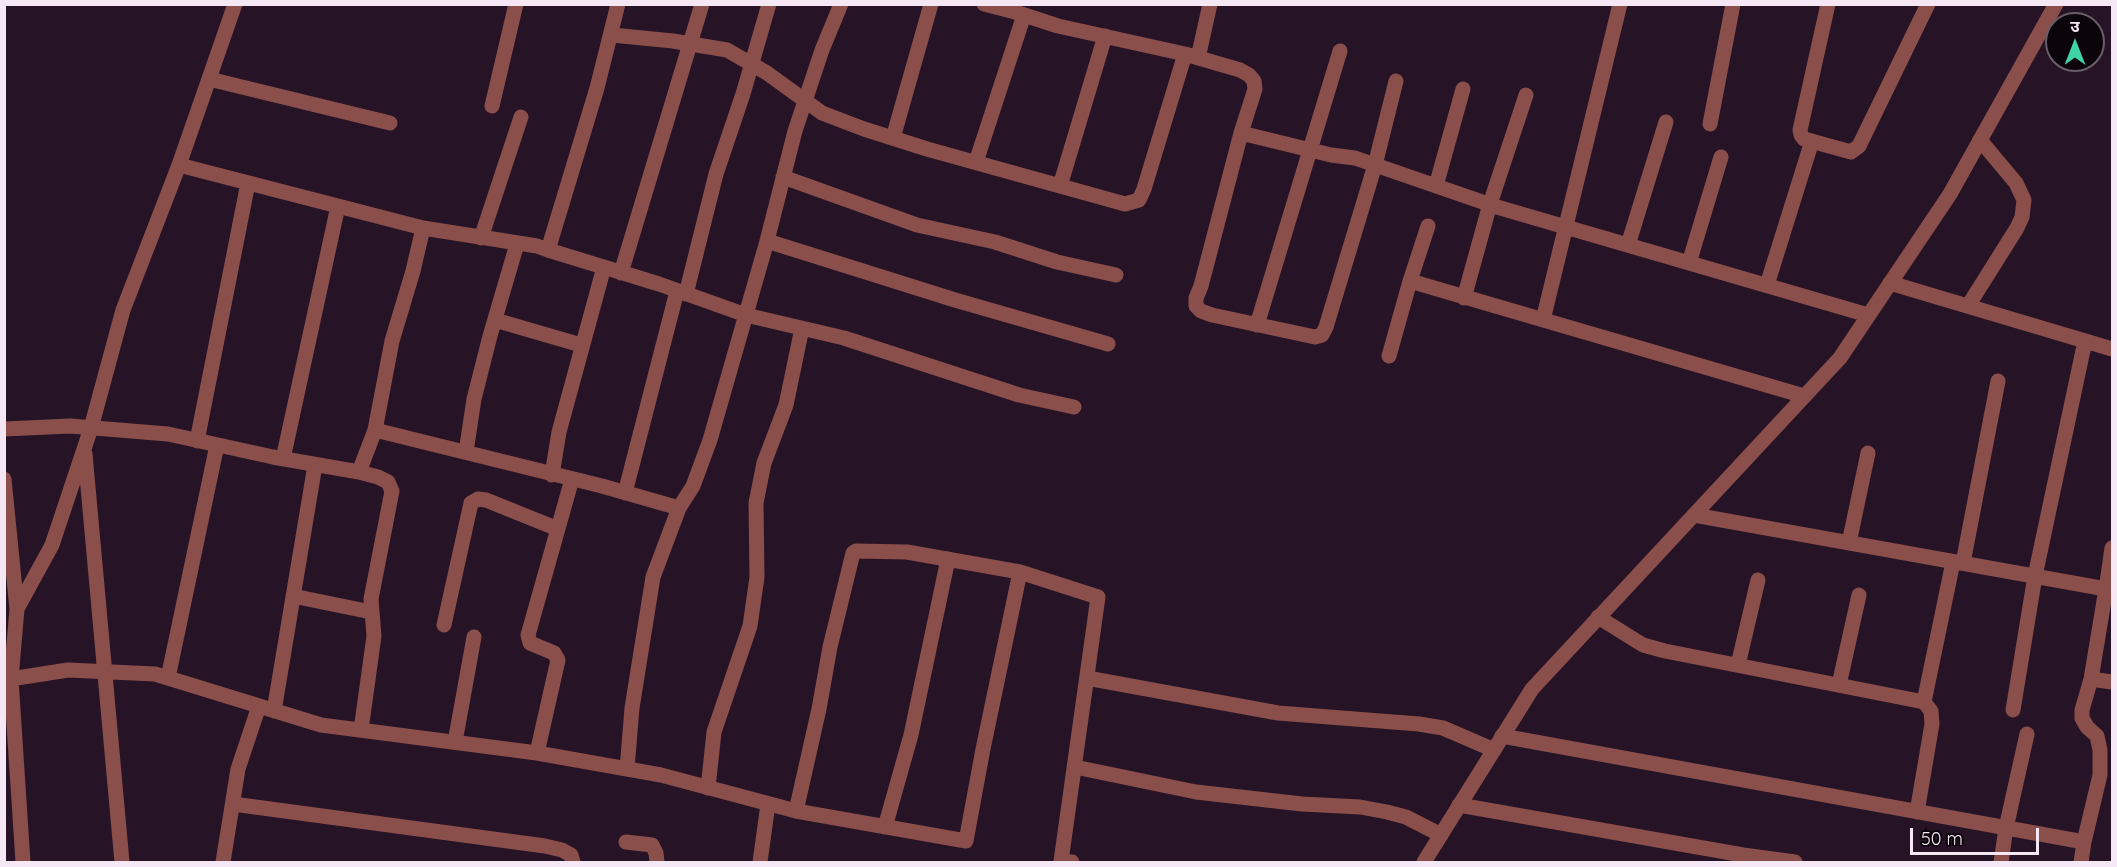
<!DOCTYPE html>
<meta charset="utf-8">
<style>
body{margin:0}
#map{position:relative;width:2117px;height:867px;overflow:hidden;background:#271326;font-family:Quicksand,"Noto Sans Devanagari",sans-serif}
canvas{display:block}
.frame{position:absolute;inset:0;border:6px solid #f5e7f4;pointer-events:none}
.north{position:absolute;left:2045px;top:12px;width:60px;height:60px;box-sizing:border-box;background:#0b040a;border:2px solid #695f68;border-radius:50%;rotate:0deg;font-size:16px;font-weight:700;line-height:24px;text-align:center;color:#f5e7f4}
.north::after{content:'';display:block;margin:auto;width:21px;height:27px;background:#3ed4a3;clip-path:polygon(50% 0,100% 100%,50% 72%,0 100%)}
.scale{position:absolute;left:1910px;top:828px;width:129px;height:27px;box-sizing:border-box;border:3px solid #f5e7f4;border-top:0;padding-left:8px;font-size:18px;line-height:21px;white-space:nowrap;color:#f5e7f4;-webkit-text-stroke:4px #0b040a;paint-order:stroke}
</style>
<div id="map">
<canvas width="2117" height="867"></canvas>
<div class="frame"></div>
<div class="north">उ</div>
<div class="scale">50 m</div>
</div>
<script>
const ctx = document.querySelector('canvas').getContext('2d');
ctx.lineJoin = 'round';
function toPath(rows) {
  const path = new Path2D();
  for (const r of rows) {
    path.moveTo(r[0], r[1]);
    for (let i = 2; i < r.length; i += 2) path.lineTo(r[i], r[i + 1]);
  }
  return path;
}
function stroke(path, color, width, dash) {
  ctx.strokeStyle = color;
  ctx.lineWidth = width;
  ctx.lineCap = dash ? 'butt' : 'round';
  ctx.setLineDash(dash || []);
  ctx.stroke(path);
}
stroke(toPath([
 [984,4,1015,12,1058,26,1185,54,1240,70,1249,75,1254,81,1255,89,1241,133,1331,155,1355,158,1497,207,1868,315],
 [1828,4,1800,130,1801,135,1804,139,1851,152,1859,146,1928,4],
 [612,35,673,41,727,50,767,73,822,113,864,129,927,149,1125,204,1139,200,1144,189,1185,54],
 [1198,58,1210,4],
 [209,79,390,123],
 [492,106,516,4],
 [1710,124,1733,4],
 [1241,133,1201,286,1196,298,1196,306,1201,311,1212,315,1315,337,1322,335,1326,327,1375,165,1396,81],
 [893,138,931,4],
 [976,162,1024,15],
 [179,165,423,228],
 [783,177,917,225,995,242,1057,262,1116,275],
 [1060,186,1105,36],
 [1436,186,1463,89],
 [481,238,521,117],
 [767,241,955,300,1108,344],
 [1628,245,1666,122],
 [548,250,659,284,746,315,844,338,1019,395,1074,407],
 [1689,263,1721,157],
 [621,273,702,4],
 [1410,281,1428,226],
 [1890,283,2112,349],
 [1767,285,1812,141],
 [686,294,716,174,743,94,769,4],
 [1464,298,1490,204,1526,95],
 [1968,306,2017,228,2022,217,2024,200,2016,183,1980,140],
 [495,320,581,345],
 [1543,320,1620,4],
 [1257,325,1340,51],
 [1389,356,1410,281,1804,396],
 [4,429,70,426,168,434,273,457,359,472,375,430,392,341,413,271,423,228,537,246,548,250,597,88,618,4],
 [375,430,602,486,679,508],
 [197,441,248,183],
 [466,452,474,399,490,336,517,244],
 [85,454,122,862],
 [283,459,338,206],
 [359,472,378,477,388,482,392,491,371,599,374,636,361,730],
 [552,475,559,432,604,267],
 [4,479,17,609],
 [625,493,677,291],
 [1694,515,2106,589,2091,679,2112,682],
 [1849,543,1868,453],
 [1963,563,1998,381],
 [2106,589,2112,548],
 [293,596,371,612],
 [1598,617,1643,645,1665,651,1924,702,1931,711,1932,724,1917,812],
 [444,625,471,503,478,499,486,500,558,529],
 [1738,665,1758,580],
 [168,678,217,445],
 [1087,678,1278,713,1419,724,1443,728,1494,750],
 [4,680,68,670,155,674,321,725,537,753,661,775,796,811,966,841,983,749,1020,572],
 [1839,685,1859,595],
 [1924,702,1953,562],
 [2013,710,2035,576,2085,341],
 [274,711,315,465],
 [1502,736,2084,842],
 [455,742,474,637],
 [537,753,558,660,554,653,530,643,528,635,572,479],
 [1075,767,1196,792,1302,804,1360,807,1387,812,1406,817,1441,835],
 [627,769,632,708,653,577,679,508,693,486,710,440,767,241,795,131,822,50,841,4],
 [708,788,714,732,750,626,757,577,756,503,764,463,786,405,802,328],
 [233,804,545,846,562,850,571,855,573,862],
 [1459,805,1743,855,1795,862],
 [796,811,819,709,830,647,853,553,856,551,907,552,1020,572,1098,597,1061,861,1072,862],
 [885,827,911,735,948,559],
 [626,842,652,845,656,853,657,862],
 [23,862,11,679,17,609,52,545,91,428,123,310,179,165,235,4],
 [223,862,238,769,259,706],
 [760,862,768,804],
 [2001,862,2006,828,2027,734],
 [2081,862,2084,842,2100,775,2100,750,2097,736,2087,727,2082,718,2082,710,2091,679]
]), '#8a4e4b', 15);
stroke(toPath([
 [1424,862,1532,689,1840,358,1950,194,2056,4]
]), '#8a4e4b', 15);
</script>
